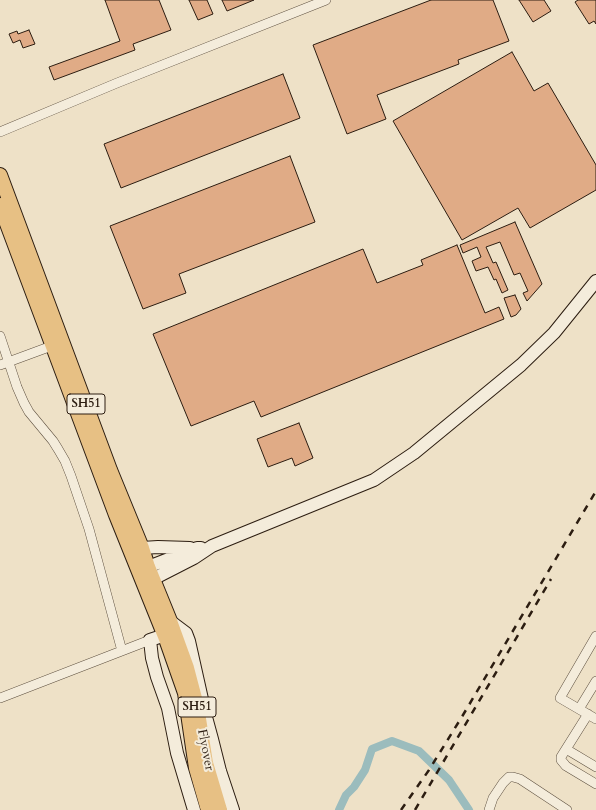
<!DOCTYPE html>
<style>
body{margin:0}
canvas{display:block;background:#eee1c7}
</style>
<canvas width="596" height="810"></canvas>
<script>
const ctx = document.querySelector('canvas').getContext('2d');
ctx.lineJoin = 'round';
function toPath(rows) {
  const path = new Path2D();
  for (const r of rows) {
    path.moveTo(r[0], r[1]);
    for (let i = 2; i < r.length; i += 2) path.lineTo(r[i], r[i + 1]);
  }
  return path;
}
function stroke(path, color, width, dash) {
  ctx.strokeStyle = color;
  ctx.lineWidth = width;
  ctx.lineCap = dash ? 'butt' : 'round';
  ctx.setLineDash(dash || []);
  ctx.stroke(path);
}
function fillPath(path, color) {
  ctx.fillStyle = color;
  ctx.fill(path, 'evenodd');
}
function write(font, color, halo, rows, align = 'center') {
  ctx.font = font + ' Cardo,serif';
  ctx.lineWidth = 4;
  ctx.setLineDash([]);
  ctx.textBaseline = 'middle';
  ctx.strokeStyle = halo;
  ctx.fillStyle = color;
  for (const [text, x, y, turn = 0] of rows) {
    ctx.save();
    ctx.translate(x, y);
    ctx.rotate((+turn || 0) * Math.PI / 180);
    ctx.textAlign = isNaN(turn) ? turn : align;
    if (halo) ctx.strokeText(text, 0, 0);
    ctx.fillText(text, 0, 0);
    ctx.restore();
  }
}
stroke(toPath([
 [339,810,346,795,354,787,365,770,372,749,392,741,419,751,449,780,469,810]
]), '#9bbcbd', 8);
const building = toPath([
 [105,0,159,0,171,30,133,44,135,50,54,80,49,67,120,41,105,0],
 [189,0,207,0,213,14,198,20,189,0],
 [222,0,254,0,227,11,222,0],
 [431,0,493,0,509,41,458,60,459,64,377,95,386,119,347,134,313,45,431,0],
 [519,0,544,0,551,11,533,22,519,0],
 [578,0,596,0,596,24,594,21,589,24,575,2,578,0],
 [29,30,35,44,23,48,20,40,13,43,9,34,17,31,18,34,29,30],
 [512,52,534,91,548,83,596,165,596,190,530,228,518,208,462,240,393,121,512,52],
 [283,74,300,118,121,188,104,144,283,74],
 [290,156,315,222,179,274,186,293,143,309,110,226,290,156],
 [515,222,542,284,527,301,523,293,528,291,520,273,514,275,500,242,486,247,493,263,496,262,508,290,502,293,496,279,494,280,488,267,476,271,472,261,481,257,477,247,463,253,460,245,515,222],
 [457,245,485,313,499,307,504,319,261,417,254,401,191,426,153,334,363,249,377,283,423,265,421,260,457,245],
 [515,295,521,309,516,315,511,317,504,298,515,295],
 [299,423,313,458,295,466,292,458,268,467,257,439,299,423]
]);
fillPath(building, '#e0ab86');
stroke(building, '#2c1d11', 1);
const street = toPath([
 [0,132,117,83,326,0],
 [0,336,17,387,24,403,29,412,53,441,58,449,65,461,71,476,89,529,122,651],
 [0,365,57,344],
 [596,636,560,698,596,719],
 [0,698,150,640],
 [579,709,596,681],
 [588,714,566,749,561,757,561,760,566,766,596,784],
 [566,749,596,767],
 [489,810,493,798,503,783,509,777,513,777,520,779,567,810]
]);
const secondary = toPath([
 [142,548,158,547,190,548],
 [148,567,197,548,201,548],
 [153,579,194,558,212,546,374,480,414,453,521,365,554,333,596,281],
 [170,621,186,633,189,641,206,717,212,739,220,771,233,810],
 [165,635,150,640,152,658,157,677,168,708,177,753,194,810]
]);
const primary = toPath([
 [0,175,110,470,142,548,148,567,170,621,187,668,197,706,206,763,220,810],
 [0,205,116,515,166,639,185,693,196,768,208,810]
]);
stroke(street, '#5c4e3e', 10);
stroke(secondary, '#2c1d11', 14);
stroke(primary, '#2c1d11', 16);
stroke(street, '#f4ecdb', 9);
stroke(secondary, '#f4ecdb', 12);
stroke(primary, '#e7c084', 14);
stroke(toPath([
 [401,810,429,770,463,715,596,491],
 [415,810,551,579]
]), '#2c1d11', 2.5, [7, 7]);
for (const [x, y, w] of [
 [86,404,38],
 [197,707,38]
]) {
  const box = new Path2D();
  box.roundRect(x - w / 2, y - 10, w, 20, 3);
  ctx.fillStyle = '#f4ecdb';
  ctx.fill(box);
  stroke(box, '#2c1d11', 1);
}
write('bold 12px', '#2c1d11', null, [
 ["SH51",86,404],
 ["SH51",197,707]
]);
write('13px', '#2c1d11', '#f4ecdb', [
 ["Flyover",205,750,79]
]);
</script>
